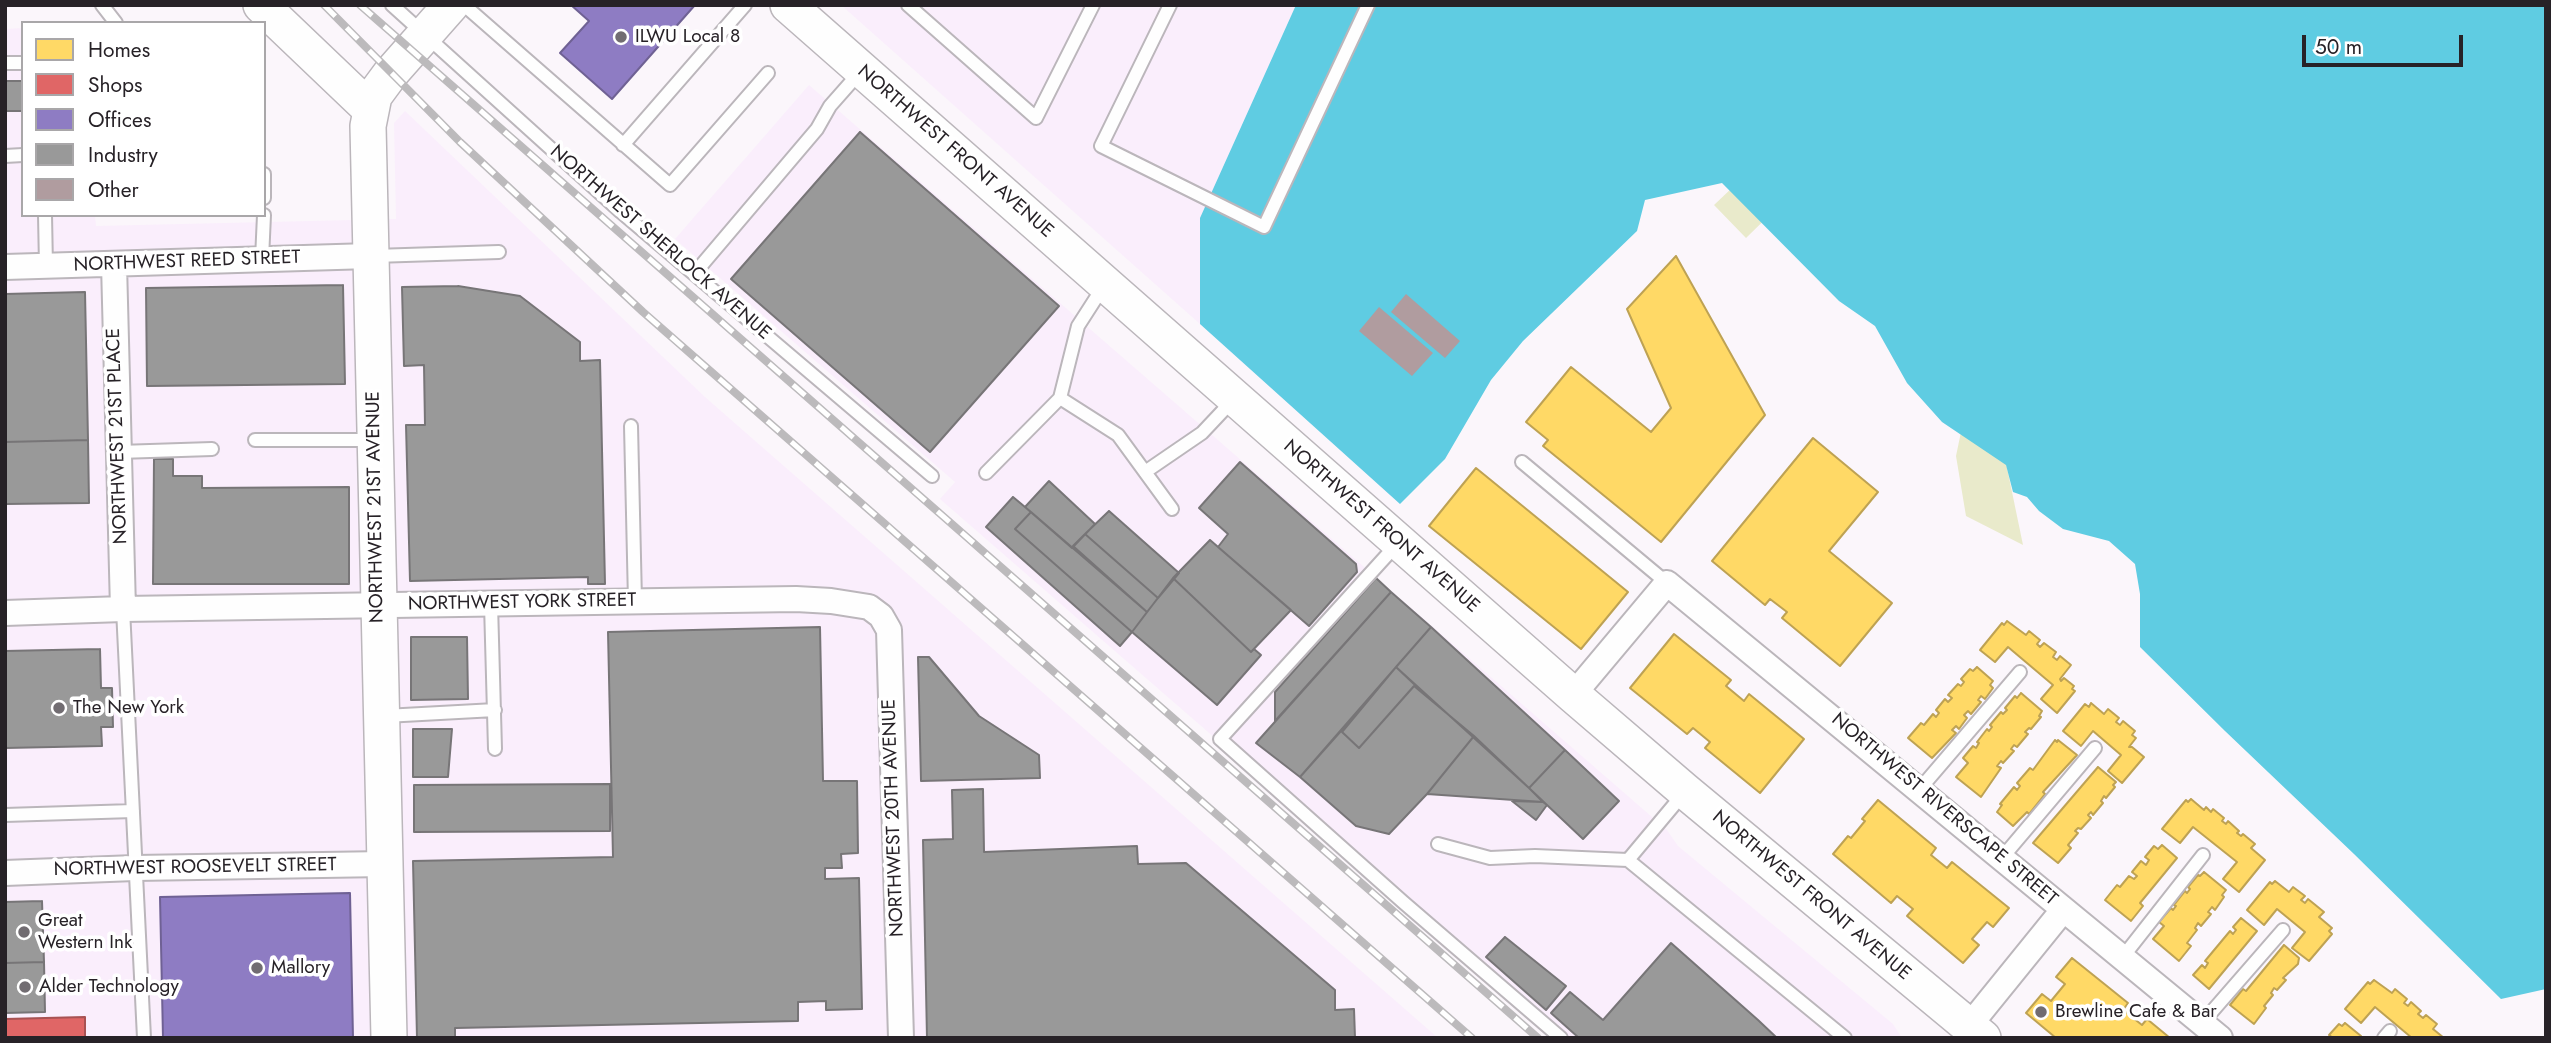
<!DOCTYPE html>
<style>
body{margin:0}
#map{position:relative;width:2551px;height:1043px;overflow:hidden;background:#fbf6fb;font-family:Jost,sans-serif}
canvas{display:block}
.frame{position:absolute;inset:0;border:7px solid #272227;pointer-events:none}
.legend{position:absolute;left:21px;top:21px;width:245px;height:196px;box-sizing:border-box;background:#fff;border:2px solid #a9a7a9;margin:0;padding:9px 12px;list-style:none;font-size:21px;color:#272227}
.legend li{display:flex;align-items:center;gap:14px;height:35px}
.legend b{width:35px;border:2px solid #a9a7a9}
.scale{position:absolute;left:2302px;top:35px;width:161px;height:32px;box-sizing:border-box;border:4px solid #272227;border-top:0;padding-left:9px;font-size:21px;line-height:24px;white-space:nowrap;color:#272227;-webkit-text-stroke:5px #fff;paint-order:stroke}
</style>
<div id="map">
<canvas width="2551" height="1043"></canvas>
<div class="frame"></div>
<ul class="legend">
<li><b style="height:19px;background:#ffd966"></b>Homes</li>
<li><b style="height:19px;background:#e06666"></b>Shops</li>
<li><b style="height:19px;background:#8e7cc3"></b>Offices</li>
<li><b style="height:19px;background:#999"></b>Industry</li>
<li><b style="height:19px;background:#b09c9f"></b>Other</li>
</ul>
<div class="scale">50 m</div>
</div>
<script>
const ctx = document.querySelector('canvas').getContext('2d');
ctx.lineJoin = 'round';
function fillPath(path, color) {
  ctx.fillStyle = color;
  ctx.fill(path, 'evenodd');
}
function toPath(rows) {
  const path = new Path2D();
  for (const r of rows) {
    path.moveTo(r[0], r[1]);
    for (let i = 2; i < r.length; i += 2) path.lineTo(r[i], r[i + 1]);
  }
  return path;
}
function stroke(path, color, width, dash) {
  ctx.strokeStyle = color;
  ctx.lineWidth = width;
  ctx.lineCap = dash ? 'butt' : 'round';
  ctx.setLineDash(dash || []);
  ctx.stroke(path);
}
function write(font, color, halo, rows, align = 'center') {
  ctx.font = font + ' Jost,sans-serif';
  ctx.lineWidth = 7;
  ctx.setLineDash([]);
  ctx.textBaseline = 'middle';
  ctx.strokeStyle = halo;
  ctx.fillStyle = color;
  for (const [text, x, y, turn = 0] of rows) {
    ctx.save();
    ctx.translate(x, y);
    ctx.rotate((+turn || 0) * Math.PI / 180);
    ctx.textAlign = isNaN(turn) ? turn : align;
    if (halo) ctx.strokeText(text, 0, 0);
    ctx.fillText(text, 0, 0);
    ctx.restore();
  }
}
fillPath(toPath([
 [841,5,1396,5,1400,504,1200,324],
 [23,28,23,215,95,215,96,226,396,219,394,123,405,111,705,397,1438,1038,5,1038,5,29],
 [809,85,1667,830,1678,846,1893,1024,1902,1038,1560,1038,940,499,955,482,675,239]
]), '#faeefc');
fillPath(toPath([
 [1809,115,2006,463,2023,545,1966,516,1956,456,1961,432,1791,194,1746,238,1714,205]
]), '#e9eacb');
fillPath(toPath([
 [1296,5,2546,5,2546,989,2501,999,2354,854,2225,731,2140,647,2140,594,2135,564,2109,541,2063,529,2039,511,2027,497,2013,492,2006,465,1942,422,1907,383,1875,326,1839,301,1722,183,1645,200,1637,231,1523,341,1491,380,1445,459,1400,504,1200,324,1200,218]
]), '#5fcce2');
const homes = toPath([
 [1676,256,1765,415,1661,542,1543,446,1548,440,1526,422,1571,367,1651,432,1671,408,1627,309,1676,256],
 [1813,438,1878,492,1829,551,1892,603,1840,666,1782,618,1787,612,1770,599,1765,605,1712,561,1813,438],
 [1476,468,1628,592,1581,649,1429,526,1476,468],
 [2007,621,2026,635,2029,631,2040,640,2037,644,2040,647,2044,643,2056,652,2053,657,2057,660,2060,656,2071,665,2060,679,2061,681,2064,678,2074,686,2072,689,2075,691,2057,713,2041,699,2053,685,2008,647,1995,662,1980,650,2002,623,2004,625,2007,621],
 [1674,634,1731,680,1726,686,1744,701,1749,694,1804,739,1760,793,1705,748,1710,742,1693,728,1687,734,1630,688,1674,634],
 [1977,667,1993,681,1990,685,1993,688,1985,699,1981,696,1978,700,1981,702,1971,714,1968,711,1964,715,1967,718,1959,729,1956,726,1952,730,1956,733,1932,758,1908,738,1921,723,1924,725,1933,714,1936,717,1939,713,1936,710,1945,699,1948,702,1952,698,1948,695,1958,684,1961,686,1964,682,1961,679,1970,669,1973,671,1977,667],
 [2021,693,2042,711,2039,716,2041,717,2031,729,2029,728,2025,732,2028,734,2017,747,2014,745,2011,749,2014,751,2003,763,2001,761,1997,766,2001,768,1981,797,1956,777,1968,763,1963,758,1973,746,1976,748,1979,743,1977,742,1987,729,1989,731,1992,727,1990,725,2001,712,2003,714,2007,710,2005,708,2015,696,2017,698,2021,693],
 [2091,703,2104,714,2108,709,2119,718,2116,722,2120,725,2123,721,2135,731,2132,735,2136,738,2129,747,2132,747,2144,757,2122,783,2108,771,2121,755,2093,731,2081,746,2063,731,2085,704,2089,707,2091,703],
 [2055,740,2057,742,2058,740,2077,755,2043,792,2045,794,2029,814,2027,812,2013,826,1997,812,2002,805,2000,804,2014,787,2017,790,2020,786,2017,783,2030,768,2033,770,2055,740],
 [2098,767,2116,782,2113,785,2115,787,2106,798,2104,796,2101,801,2103,803,2093,815,2091,812,2088,815,2091,818,2081,829,2078,828,2075,831,2078,833,2068,845,2071,848,2058,863,2033,843,2098,767],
 [2191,799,2204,810,2206,807,2211,812,2213,809,2224,818,2222,821,2226,824,2228,821,2239,831,2237,833,2241,836,2243,834,2255,844,2251,848,2265,860,2239,892,2223,879,2237,862,2193,827,2180,843,2162,829,2186,800,2188,802,2191,799],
 [1878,800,1936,848,1931,855,1947,868,1952,862,2009,908,1993,927,1987,922,1972,939,1979,945,1963,963,1907,916,1913,909,1897,896,1891,903,1833,854,1848,836,1851,838,1865,821,1862,819,1878,800],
 [2162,845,2177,858,2140,903,2143,906,2131,921,2105,900,2117,885,2120,887,2129,876,2134,879,2137,876,2132,872,2141,861,2146,865,2149,860,2145,857,2154,846,2158,849,2162,845],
 [2204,872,2226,890,2222,895,2224,897,2215,910,2212,907,2208,912,2211,914,2201,926,2198,923,2195,928,2197,930,2187,943,2191,946,2179,961,2153,939,2164,926,2159,922,2171,908,2173,910,2176,906,2174,905,2185,891,2187,893,2190,889,2188,887,2198,875,2200,876,2204,872],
 [2275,881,2289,892,2293,887,2305,896,2301,900,2305,903,2308,899,2324,912,2319,917,2332,928,2329,931,2332,934,2309,961,2292,948,2305,932,2277,909,2264,925,2247,910,2270,882,2272,884,2275,881],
 [2241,918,2257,931,2209,989,2193,975,2202,965,2205,968,2208,963,2205,961,2230,931,2233,934,2236,930,2233,927,2241,918],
 [2284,945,2299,958,2298,964,2283,978,2286,980,2277,990,2274,988,2271,993,2273,995,2264,1006,2266,1008,2254,1024,2230,1005,2243,989,2246,991,2284,945],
 [2072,958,2128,1003,2123,1010,2142,1025,2147,1019,2170,1038,2056,1038,2026,1013,2042,994,2051,1001,2065,984,2056,977,2072,958],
 [2374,980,2392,993,2395,989,2407,999,2404,1003,2408,1006,2411,1002,2421,1011,2418,1014,2423,1018,2426,1015,2437,1024,2433,1029,2444,1038,2412,1038,2375,1007,2361,1023,2345,1009,2368,982,2370,984,2374,980],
 [2345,1023,2361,1036,2360,1038,2333,1038,2329,1035,2339,1024,2342,1026,2345,1023]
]);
fillPath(homes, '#ffd966');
stroke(homes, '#bea253', 2);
const shops = toPath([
 [85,1017,85,1038,6,1038,5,1019,85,1017]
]);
fillPath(shops, '#e06666');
stroke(shops, '#a85253', 2);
const offices = toPath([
 [571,5,695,5,612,99,560,53,589,21,571,5],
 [350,893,353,1038,163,1038,160,897,350,893]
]);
fillPath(offices, '#8e7cc3');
stroke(offices, '#6f6194', 2);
const industry = toPath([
 [5,81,23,81,23,111,5,111,5,81],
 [860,132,1059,306,930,452,731,279,860,132],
 [343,285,345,384,147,386,146,288,343,285],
 [458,286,520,296,580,342,580,361,600,360,605,584,588,584,588,577,410,581,406,425,425,425,424,365,404,366,402,287,458,286],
 [85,292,88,440,5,442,5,294,85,292],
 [88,440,89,503,5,504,5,442,88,440],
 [154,459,173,459,173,476,202,476,202,488,349,487,349,584,153,584,154,459],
 [1240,462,1356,564,1357,572,1309,626,1218,547,1228,534,1199,508,1240,462],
 [1049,481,1095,524,1072,548,1025,507,1049,481],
 [1013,497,1031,512,1015,529,1132,632,1120,646,986,527,1013,497],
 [1109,511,1179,573,1158,598,1085,534,1109,511],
 [1031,512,1147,612,1132,632,1015,529,1031,512],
 [1085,534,1158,598,1147,612,1073,546,1085,534],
 [1210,540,1291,610,1251,652,1173,578,1210,540],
 [1173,578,1251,652,1254,649,1261,655,1217,705,1132,632,1173,578],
 [1376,578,1391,592,1275,721,1275,692,1376,578],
 [1391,592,1431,627,1300,777,1256,743,1391,592],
 [820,627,823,781,857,781,858,853,841,854,842,868,825,868,825,879,859,878,862,1009,826,1010,826,1001,798,1002,798,1021,455,1028,455,1038,417,1038,413,861,613,857,608,632,820,627],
 [1431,627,1565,750,1529,788,1396,667,1431,627],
 [411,637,467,637,468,699,411,700,411,637],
 [100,649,101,688,112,688,113,727,101,727,102,746,5,748,5,651,100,649],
 [918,657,929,657,979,716,1039,755,1040,778,921,781,918,657],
 [1396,667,1415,685,1359,748,1342,732,1396,667],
 [1414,686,1474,736,1427,794,1389,834,1356,826,1300,777,1341,731,1359,748,1414,686],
 [413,729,452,729,448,777,413,777,413,729],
 [1474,736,1529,788,1543,802,1427,794,1474,736],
 [1565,750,1619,801,1583,839,1529,788,1565,750],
 [610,784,610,831,414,832,414,785,610,784],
 [983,789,984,852,1137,846,1138,864,1186,863,1335,990,1335,1010,1354,1009,1355,1038,927,1038,923,840,953,839,952,790,983,789],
 [1512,801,1543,802,1547,805,1536,820,1512,801],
 [42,901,44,962,5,963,5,902,42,901],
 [1505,937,1566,986,1546,1010,1486,957,1505,937],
 [1671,943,1758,1020,1777,1038,1579,1038,1551,1013,1570,992,1603,1020,1671,943],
 [44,962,45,1012,5,1013,5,963,44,962]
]);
fillPath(industry, '#999');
stroke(industry, '#777577', 2);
fillPath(toPath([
 [1406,294,1460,341,1445,358,1391,312],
 [1379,307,1433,353,1412,376,1359,331]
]), '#b09c9f');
const lane = toPath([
 [102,5,116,23],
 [392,5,621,212,932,476],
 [464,5,670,185,768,73],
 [908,5,1036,118,1093,5],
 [1170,5,1101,146,1264,227,1368,5],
 [5,63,23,63],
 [623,145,745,5],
 [5,156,23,155],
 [264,174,264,198],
 [45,215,46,266],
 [374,256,499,252],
 [262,259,264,215],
 [694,274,817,129,830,106,860,72],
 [1060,398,1118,435,1172,509],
 [631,426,635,601],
 [255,440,374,440],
 [119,452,212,449],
 [1522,462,1667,583],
 [1145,472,1202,433,1234,399],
 [986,473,1060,398,1078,326,1105,284],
 [1398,543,1220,739,1403,902,1561,1038],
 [491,604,495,749],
 [123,609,144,1038],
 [385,716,495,710],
 [1919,790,2020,672],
 [1684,793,1628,860,1845,1038],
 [5,815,133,811],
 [1438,844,1490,858,1535,856,1628,860],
 [2001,859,2095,748],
 [2122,958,2203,855],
 [2202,1023,2283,930],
 [2384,1038,2390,1031]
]);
const street = toPath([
 [114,264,123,609],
 [5,267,370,256],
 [5,613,123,609,796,599,831,601,869,607,881,616,889,630,901,1038],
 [1573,695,1667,583,2220,1038],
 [5,873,135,868,385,864],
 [1969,1026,2063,910]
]);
const secondary = toPath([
 [261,5,370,109],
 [788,5,1573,695,1685,791,1983,1038],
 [389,1038,368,126,374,96,391,73,451,5]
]);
stroke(lane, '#bbb6bb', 16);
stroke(street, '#bbb6bb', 28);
stroke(secondary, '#bbb6bb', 38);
stroke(lane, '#fefefe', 12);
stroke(street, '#fefefe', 24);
stroke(secondary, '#fefefe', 35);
const rail = toPath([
 [324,5,460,142,643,312,1472,1038],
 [360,5,1538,1038]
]);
stroke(rail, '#bcbabc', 8);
stroke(rail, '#fff', 5, [16]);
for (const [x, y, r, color] of [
 [621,37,7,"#716c71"],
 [59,708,7,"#716c71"],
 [24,932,7,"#716c71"],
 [257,968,7,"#716c71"],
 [25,987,7,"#716c71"],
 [2041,1012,7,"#716c71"]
]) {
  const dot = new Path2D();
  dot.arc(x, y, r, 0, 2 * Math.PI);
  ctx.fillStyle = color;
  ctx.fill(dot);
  stroke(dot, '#fff', 2.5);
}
write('19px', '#272227', '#fff', [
 ["ILWU Local 8",635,37],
 ["The New York",73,708],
 ["Great",38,921],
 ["Western Ink",38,943],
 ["Mallory",271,968],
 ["Alder Technology",39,987],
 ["Brewline Cafe & Bar",2055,1012]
], 'left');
write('19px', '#272227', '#fff', [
 ["NORTHWEST FRONT AVENUE",955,152,41],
 ["NORTHWEST SHERLOCK AVENUE",660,243,41],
 ["NORTHWEST REED STREET",187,262,-2],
 ["NORTHWEST 21ST PLACE",118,436,-92],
 ["NORTHWEST 21ST AVENUE",376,507,-91],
 ["NORTHWEST FRONT AVENUE",1381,527,41],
 ["NORTHWEST YORK STREET",522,603,-1],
 ["NORTHWEST RIVERSCAPE STREET",1944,810,40],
 ["NORTHWEST 20TH AVENUE",894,818,-92],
 ["NORTHWEST ROOSEVELT STREET",195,868,-1],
 ["NORTHWEST FRONT AVENUE",1811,896,40]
]);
</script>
